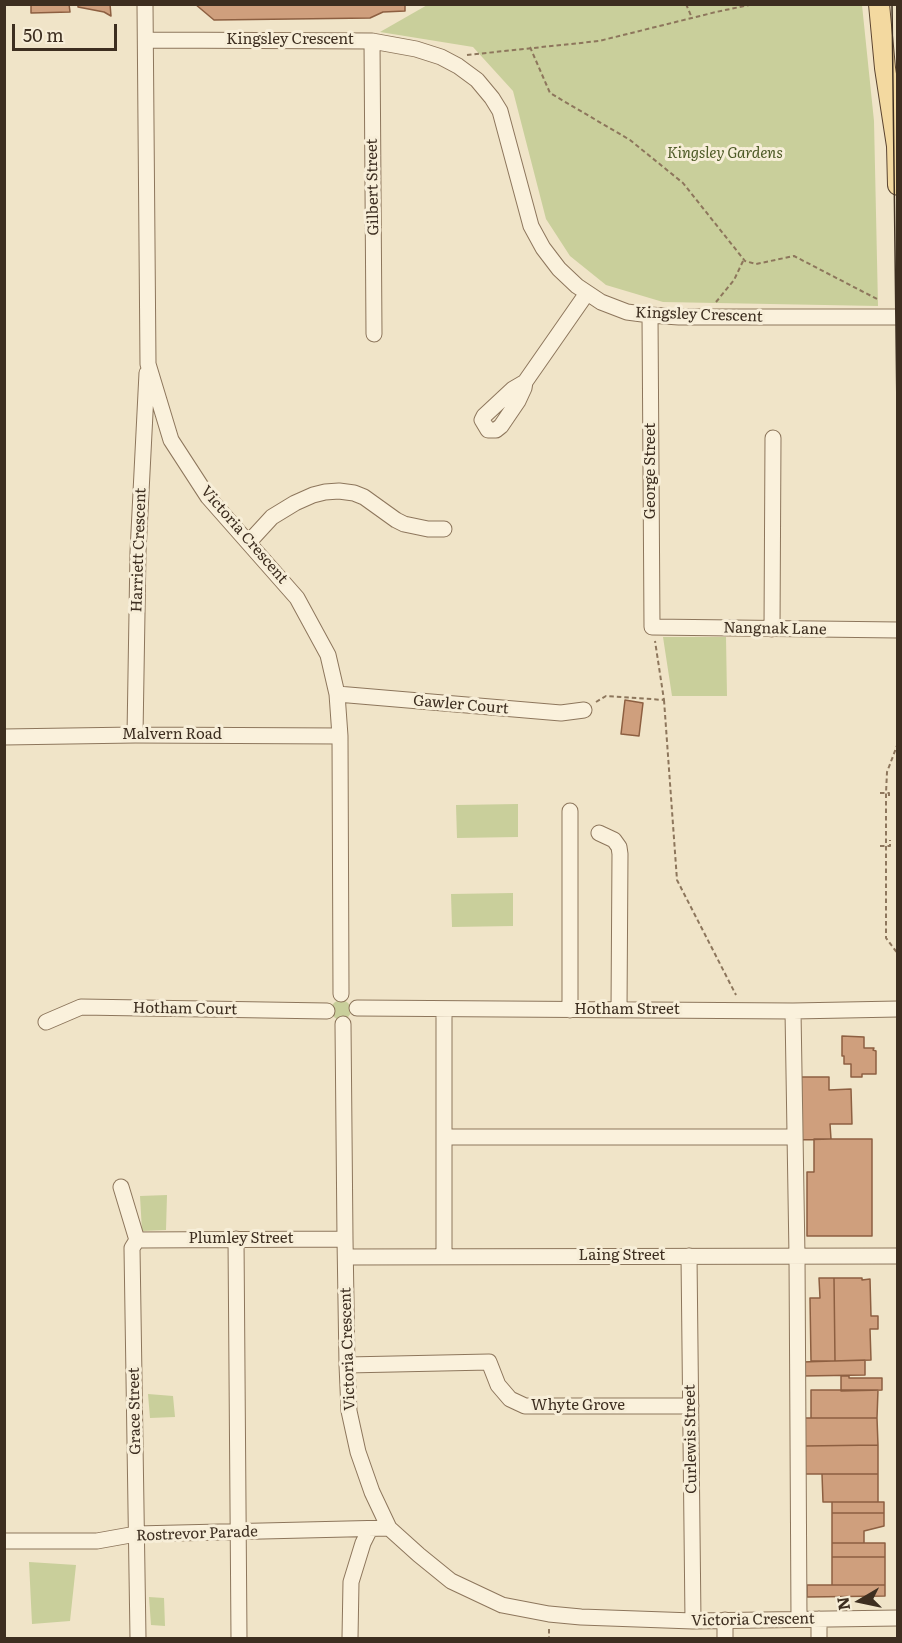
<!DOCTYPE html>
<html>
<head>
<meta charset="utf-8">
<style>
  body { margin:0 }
  #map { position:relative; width:902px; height:1643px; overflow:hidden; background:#f0e4c8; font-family:Literata,serif }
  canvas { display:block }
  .frame { position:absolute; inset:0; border:6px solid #3d2e20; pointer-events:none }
  .north { position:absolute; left:830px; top:1571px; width:60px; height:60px; -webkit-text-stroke:4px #f7eed8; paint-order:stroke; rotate:261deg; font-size:16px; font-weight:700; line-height:24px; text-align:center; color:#3d2e20 }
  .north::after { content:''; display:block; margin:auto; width:21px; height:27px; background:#3d2e20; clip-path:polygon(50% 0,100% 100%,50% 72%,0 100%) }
  .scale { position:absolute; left:12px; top:24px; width:105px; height:27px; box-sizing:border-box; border:3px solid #3d2e20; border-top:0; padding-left:8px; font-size:18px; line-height:21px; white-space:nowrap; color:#3d2e20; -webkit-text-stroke:4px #f7eed8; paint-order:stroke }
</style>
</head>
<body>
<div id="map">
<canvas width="902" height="1643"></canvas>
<div class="frame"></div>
<div class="north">N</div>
<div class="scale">50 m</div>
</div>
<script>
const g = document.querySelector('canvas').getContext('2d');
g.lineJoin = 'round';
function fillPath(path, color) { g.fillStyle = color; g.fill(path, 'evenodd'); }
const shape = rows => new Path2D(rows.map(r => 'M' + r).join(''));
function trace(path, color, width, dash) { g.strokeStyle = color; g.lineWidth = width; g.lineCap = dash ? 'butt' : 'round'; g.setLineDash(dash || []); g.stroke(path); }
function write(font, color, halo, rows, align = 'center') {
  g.font = font + ' Literata,serif'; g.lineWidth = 6; g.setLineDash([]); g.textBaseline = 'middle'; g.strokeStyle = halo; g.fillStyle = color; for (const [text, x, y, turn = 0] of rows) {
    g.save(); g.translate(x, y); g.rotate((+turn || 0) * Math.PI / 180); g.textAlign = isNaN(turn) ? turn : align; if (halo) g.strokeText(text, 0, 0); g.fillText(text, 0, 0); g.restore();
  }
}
fillPath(shape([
  [429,4,862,5,874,121,878,306,663,302,606,285,570,256,546,219,513,91,473,47,380,32],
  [663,637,726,637,727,696,672,696],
  [518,804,518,837,457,838,456,805],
  [513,893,513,926,452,927,451,894],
  '331 1010a10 10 0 1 1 20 0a10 10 0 1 1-20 0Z',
  [167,1195,166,1230,142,1231,140,1196],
  [148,1394,173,1396,175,1417,150,1418],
  [29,1562,76,1565,70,1621,32,1624],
  [149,1597,164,1598,165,1626,151,1625]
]), '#c9cf9b');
const building = shape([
  [31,4,69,4,70,12,31,13,31,4],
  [78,4,110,4,111,16,104,12,78,7,78,4],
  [195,4,405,4,405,11,383,12,370,18,214,20,195,4],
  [625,700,643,703,639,736,621,734,625,700],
  [842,1036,864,1037,864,1048,874,1048,873,1050,876,1051,876,1074,862,1074,862,1077,851,1077,851,1064,844,1064,844,1056,842,1056,842,1036],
  [795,1077,829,1077,829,1090,851,1089,852,1124,830,1124,831,1139,796,1140,795,1077],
  [814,1139,872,1139,872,1236,807,1236,807,1172,814,1172,814,1139],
  [819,1278,834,1278,835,1361,811,1361,810,1298,820,1298,819,1278],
  [834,1278,862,1278,862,1280,870,1279,871,1316,878,1316,878,1329,870,1329,871,1360,835,1361,834,1278],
  [865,1360,865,1375,802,1376,802,1362,865,1360],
  [841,1376,849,1376,849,1378,882,1378,882,1390,841,1391,841,1376],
  [811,1390,878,1390,877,1418,811,1418,811,1390],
  [804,1418,877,1418,878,1445,805,1446,804,1418],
  [878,1445,878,1474,805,1474,805,1446,878,1445],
  [822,1474,878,1474,878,1502,823,1502,822,1474],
  [832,1502,884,1502,884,1513,832,1513,832,1502],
  [832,1513,884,1513,884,1526,864,1531,864,1543,832,1543,832,1513],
  [832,1543,885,1543,885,1557,832,1557,832,1543],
  [832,1557,885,1557,885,1585,832,1585,832,1557],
  [807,1585,885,1585,885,1596,807,1597,807,1585]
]);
fillPath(building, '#cf9f7d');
trace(building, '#8d5f41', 1.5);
const minor = shape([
  [145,4,148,364,171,440,208,497,297,598,328,655,337,694,340,736,341,994],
  [146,40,372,41,416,49,441,57,458,66,477,80,492,98,500,111,531,226,543,248,559,269,577,286,601,302,627,312,650,315,679,317,898,317],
  [372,41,374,334],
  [650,315,652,627,898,630],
  [525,382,513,389,484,416,482,420,488,430,496,430,501,426,518,401,524,388,525,382,587,293],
  [249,542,272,517,295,503,313,495,325,492,339,491,354,493,364,497,396,520,404,524,428,529,444,529],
  [772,629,773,438],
  [337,694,561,713,584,710],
  [135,735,138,552,147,373],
  [4,737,135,735,340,736],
  [599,833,614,840,619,847,620,854,619,1010],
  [357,1008,793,1011,898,1009],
  [444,1009,444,1257],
  [570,1010,570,811],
  [793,1011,797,1256,799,1619],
  [46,1022,81,1007,327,1011],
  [343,1024,345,1239,347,1365,349,1411,358,1452,372,1492,389,1528,419,1555,451,1581,502,1605,549,1614,581,1617,693,1621,898,1618],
  [444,1137,795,1137],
  [121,1187,137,1240,132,1248,138,1638],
  [236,1239,239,1638],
  [137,1240,345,1239],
  [689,1256,693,1621],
  [346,1257,898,1256],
  [347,1365,489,1362,498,1385,510,1399,525,1406,691,1406],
  [4,1541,97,1541,136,1534,389,1528],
  [819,1619,819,1638],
  [725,1620,725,1638],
  [350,1638,351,1582,363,1543,370,1529]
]);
const major = shape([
  [879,4,885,68,897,146,898,185]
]);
trace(minor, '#8d765c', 17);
trace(major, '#5b4430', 22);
trace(shape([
  [686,4,692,18],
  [530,47,550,93,630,140,683,183,745,261,756,264,794,256,879,300],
  [467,55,599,41,716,12,754,4],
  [716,302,734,280,744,259],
  [664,700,677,880,736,995],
  [596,702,606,696,664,700,655,641],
  [898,743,887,772,886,793,886,938,898,954],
  [880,793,889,793,889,799],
  [880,846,890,846,890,840],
  [549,1629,549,1638]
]), '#8d765c', 2, [4.5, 3]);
trace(minor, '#faf1dc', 15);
trace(major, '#f3d9a0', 20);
trace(shape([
  [892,4,898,494]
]), '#3d2e20', 1.5);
write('15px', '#3d2e20', '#f7eed8', [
  ["Kingsley Crescent",290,40],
  ["Gilbert Street",373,187,-91],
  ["Kingsley Crescent",699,315,2],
  ["George Street",651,471,-90],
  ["Victoria Crescent",244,535,49],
  ["Harriett Crescent",139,550,-88],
  ["Nangnak Lane",775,629,1],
  ["Gawler Court",461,705,5],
  ["Malvern Road",172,735],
  ["Hotham Court",185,1009,1],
  ["Hotham Street",627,1010],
  ["Plumley Street",241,1239],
  ["Laing Street",622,1256],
  ["Victoria Crescent",348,1349,-92],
  ["Whyte Grove",578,1406],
  ["Grace Street",135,1411,-91],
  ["Curlewis Street",691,1439,-91],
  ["Rostrevor Parade",197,1534,-2],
  ["Victoria Crescent",753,1620,-1]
]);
write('italic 15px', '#4d5a26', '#f7eed8', [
  ["Kingsley Gardens",725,154]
]);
</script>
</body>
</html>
